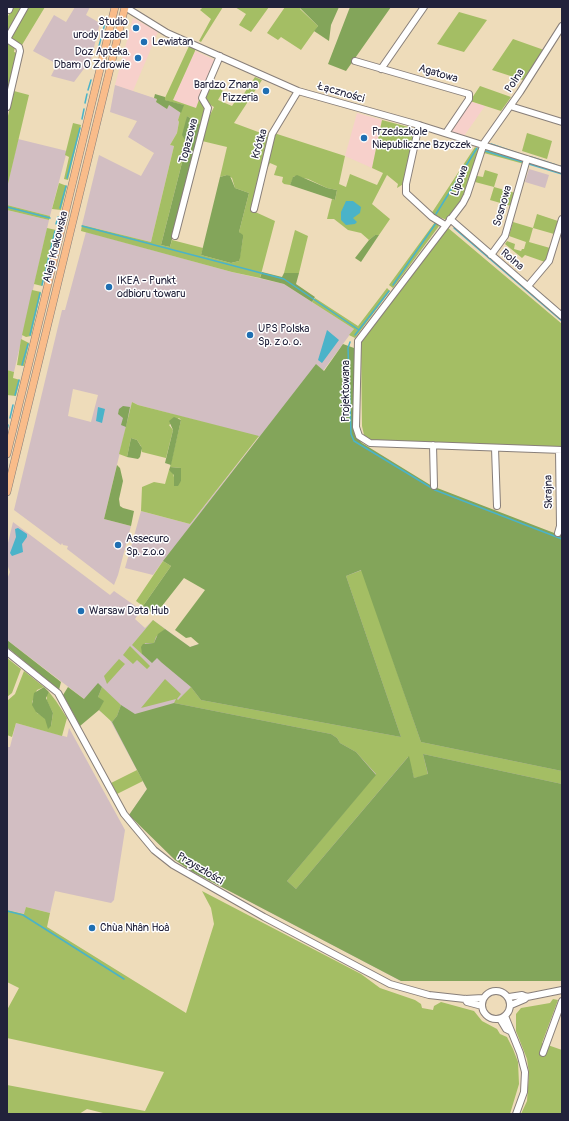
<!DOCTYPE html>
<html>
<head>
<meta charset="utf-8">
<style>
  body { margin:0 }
  #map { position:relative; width:569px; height:1121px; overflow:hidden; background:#eedcba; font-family:Pangolin,sans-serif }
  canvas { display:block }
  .frame { position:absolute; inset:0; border:8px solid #22223b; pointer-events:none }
</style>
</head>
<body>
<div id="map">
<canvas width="569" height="1121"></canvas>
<div class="frame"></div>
</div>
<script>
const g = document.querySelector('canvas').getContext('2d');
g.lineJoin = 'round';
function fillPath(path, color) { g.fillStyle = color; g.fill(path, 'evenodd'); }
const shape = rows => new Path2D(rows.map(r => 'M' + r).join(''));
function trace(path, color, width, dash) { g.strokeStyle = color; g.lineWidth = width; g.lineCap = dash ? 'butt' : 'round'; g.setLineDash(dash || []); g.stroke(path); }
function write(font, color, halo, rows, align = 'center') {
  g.font = font + ' Pangolin,sans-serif'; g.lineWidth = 3; g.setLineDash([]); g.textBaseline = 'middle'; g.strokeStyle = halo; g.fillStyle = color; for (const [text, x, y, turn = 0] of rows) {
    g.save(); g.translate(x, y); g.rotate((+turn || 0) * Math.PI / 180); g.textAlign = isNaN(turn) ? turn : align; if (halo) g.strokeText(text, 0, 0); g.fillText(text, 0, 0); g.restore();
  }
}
fillPath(shape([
  [133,18,158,32,133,91,115,85],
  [195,51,217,61,196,108,173,100],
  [470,101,485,106,464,136,450,131],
  [357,113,382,120,372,168,345,156]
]), '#f7d0cb');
fillPath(shape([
  [75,7,90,7,86,15,100,23,89,67,86,66,74,82,51,76,57,64,33,51,54,15,66,22],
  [115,85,157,99,156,102,167,108,169,105,181,113,178,120,179,122,177,133,170,145,174,146,151,242,82,225,99,155,141,176,154,153,128,137,137,121,110,112],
  [18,139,67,151,50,216,7,205,7,188],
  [529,169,549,175,545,188,525,182],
  [7,210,49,220,14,372,7,370],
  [86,232,232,272,284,284,354,329,323,371,316,364,349,440,435,496,562,544,562,981,401,981,193,872,175,860,129,815,147,789,109,718,7,640,7,579,10,572,7,564,7,547,13,522,110,595,114,591,141,610,135,619,145,628,153,620,190,647,226,634,233,601,163,561,153,575,125,568,141,511,190,524,259,437,138,405,132,402,104,519,131,526,118,575,114,585,67,549,68,546,63,545,62,543,61,545,14,510,62,310,65,310],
  [73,389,98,395,91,422,68,416],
  [16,723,67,737,69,728,125,830,114,900,111,903,55,891,50,913,26,907,25,914,7,910,7,747,10,747]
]), '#d2bec2');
fillPath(shape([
  [13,7,24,7,7,35,7,18],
  [28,7,45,7,22,45,10,39],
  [203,7,223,7,201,42,199,41,211,19,200,10],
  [235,7,269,7,251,32,239,25,246,14],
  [285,7,301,7,300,9,318,26,301,50,281,37,278,40,267,33],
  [459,12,487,20,464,52,437,44],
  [513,39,544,50,523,80,492,70],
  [7,42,15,47,14,52,17,53,7,94],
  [189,46,195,49,195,51,173,100,196,108,200,97,206,111,201,125,187,116,185,141,187,143,161,245,170,247,172,240,203,248,201,255,231,263,239,261,243,238,239,232,249,193,235,188,232,178,227,175,220,177,227,147,202,141,208,119,214,107,207,103,204,98,211,83,223,91,218,100,232,106,240,94,243,95,255,77,262,80,234,123,269,136,251,210,275,221,260,278,232,272,81,231,82,225,151,242,174,146,170,145,177,133,179,122,178,120,183,105,164,100],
  [480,86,511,97,501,111,470,101],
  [14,91,29,95,7,188,7,120],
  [382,120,416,129,405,183,397,188,398,184,387,175,372,204,390,219,379,235,375,235,369,240,361,233,348,230,334,219,327,219,332,199,335,200,337,190,327,188,308,179,294,176,290,185,284,184,282,182,283,177,274,175,277,166,270,163,266,171,265,170,274,133,345,156,339,184,346,187,350,174,377,185,383,173,372,168],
  [73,123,81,125,68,180,64,179,69,157,65,155],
  [527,133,552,141,547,159,522,151],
  [475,147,478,149,478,153,463,199,447,220,431,214],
  [486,149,525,161,524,164,484,153,484,150],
  [485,170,498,174,494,187,515,193,511,206,490,200,494,187,475,182,477,176,483,177],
  [59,183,67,186,61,210,52,209],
  [7,205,50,216,49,220,7,210],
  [537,214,558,221,554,234,533,228,529,242,550,248,545,262,525,255,522,258,505,244,507,241,515,244,514,249,521,251,522,249,524,249,526,242,509,236,513,222,533,228],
  [435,222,439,226,393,288,389,285],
  [447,227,562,324,562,448,369,440,364,435,362,426,361,342],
  [47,228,56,230,42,286,34,284],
  [295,230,308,236,299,273,284,273],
  [387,288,390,291,355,338,349,335,354,329,312,302,315,298,358,326],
  [32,290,41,292,31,336,26,337,22,335],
  [21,339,29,343,24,366,17,365],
  [7,370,14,372,13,378,20,380,16,396,7,395],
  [132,402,138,405,259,436,190,524,141,511,142,487,154,482,165,484,169,470,173,472,175,483,181,481,181,468,170,467,181,420,179,418,169,425,173,430,166,458,142,452,141,446,137,440,131,438,127,457,119,454],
  [163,561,171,566,143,606,136,601],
  [362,570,421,742,562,771,562,784,423,754,428,775,414,778,408,757,296,889,287,881,376,774,356,752,340,743,337,738,331,734,174,703,176,699,141,708,165,679,181,694,177,699,178,700,191,687,201,700,401,737,346,576],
  [153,620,165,629,156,637,154,643,145,643,142,654,132,645],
  [130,646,150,666,147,669,137,660,133,664,123,655],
  [7,658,21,669,12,693,7,697],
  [119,659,125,664,107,684,104,676],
  [24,671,44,687,37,690,32,702,37,713,44,717,51,726,53,713,47,701,47,695,49,692,56,701,67,718,62,736,16,723,12,737,7,735,7,701,15,694],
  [102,687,121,705,117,716,112,722,99,710,100,706,98,697],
  [137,770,143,781,117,794,111,783],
  [202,891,361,974,380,988,415,1000,421,1004,422,1008,433,1010,434,1006,441,1002,474,1011,482,1021,497,1029,500,1034,507,1037,513,1049,518,1062,519,1084,510,1114,107,1114,87,1109,79,1114,7,1114,7,1085,145,1111,164,1072,7,1038,7,1010,19,988,7,982,7,910,24,914,26,907,50,913,47,927,186,1013,214,924,211,908],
  [553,999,558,1000,542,1043,562,1050,562,1114,521,1114,527,1101,529,1073,527,1059,516,1031,516,1014,521,1008,550,1003]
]), '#a4be64');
fillPath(shape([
  [301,7,339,7,331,25,329,41,314,31,318,26,300,8],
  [350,7,391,7,346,71,328,64],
  [155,94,165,97,165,100,184,105,181,113,169,105,167,109,156,102,157,99,154,98],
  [187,116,201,125,170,247,161,245,187,143,182,135],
  [227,175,230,176,235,188,249,193,239,232,243,235,243,238,240,258,239,261,231,263,201,255,220,177],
  [297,175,327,188,337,190,335,200,290,185,293,177],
  [375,235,379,235,361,262,355,258,369,240],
  [262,272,282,277,284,273,299,273,296,284,315,297,312,302,284,284,260,278],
  [343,344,354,348,354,431,355,435,362,443,432,486,562,536,562,771,421,742,361,570,346,576,401,737,201,700,191,687,161,662,157,658,152,663,142,654,141,647,143,644,154,643,158,634,165,629,190,647,199,644,191,637,186,638,175,630,205,590,184,578,155,615,143,606,171,566,163,561,316,364,324,371],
  [123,406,130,407,126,427,121,425,123,418,118,414,119,409],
  [174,417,181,420,171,465,165,463,173,430,169,421],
  [131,438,137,440,142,448,140,457,138,459,127,457],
  [117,465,120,468,123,481,119,499,120,506,123,508,134,511,131,526,104,519],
  [170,467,181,468,181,481,178,486,174,486,174,475,169,470],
  [7,640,61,682,59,690,7,647],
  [98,683,102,687,98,697,104,701,99,710,80,726,63,695,68,687,84,699],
  [44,687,49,692,46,698,53,713,51,726,48,729,45,719,36,712,32,705,34,693],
  [174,703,331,734,337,738,340,743,356,752,376,775,287,881,296,889,409,756,414,778,428,774,423,754,562,784,562,981,401,981,193,872,175,860,129,815,147,789,112,722,117,716,121,705,135,714]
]), '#83a55a');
fillPath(shape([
  [346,201,353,201,361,207,360,213,353,218,357,222,355,224,346,225,341,220,341,212],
  [327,330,339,340,322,363,318,360],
  [98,407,105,409,102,423,96,421],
  [18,528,27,534,27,537,22,544,23,552,12,556,10,553,16,537,15,529]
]), '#4ab3c9');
trace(shape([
  [99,46,106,19],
  [88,90,91,80],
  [85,103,87,94],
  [82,119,84,109],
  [491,144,523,155],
  [485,151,523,162],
  [531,157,556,165],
  [529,164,562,174],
  [561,166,562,166],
  [67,178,80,128],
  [7,207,50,218],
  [60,208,66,186],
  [436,214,477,148],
  [56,224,58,217],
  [82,226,284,279,359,330],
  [454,228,562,321],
  [42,285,55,231],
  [393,285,436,223],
  [30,335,40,293],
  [355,335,389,291],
  [350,342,348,348,351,434,354,441,435,490,562,539],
  [22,365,28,344],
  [15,395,19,380],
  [10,418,13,405],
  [7,430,8,425],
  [7,911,23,915,124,979]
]), '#4ab3c9', 1.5);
const minor = shape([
  [125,7,167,33,298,91,419,125,562,170],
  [9,10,10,7],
  [562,26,520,92,484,143,467,195,463,203,358,341,356,427,359,436,370,443,562,450],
  [355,61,469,94,469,99,446,133],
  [381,69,424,7],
  [510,106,562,122],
  [7,107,20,51,19,47,7,39,25,7],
  [419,125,406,184,406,193,432,217,445,225],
  [254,209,272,134,298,91],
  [450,219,562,316],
  [175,236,208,108,202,98,220,56],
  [491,255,505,236,527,159],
  [528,286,549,261,562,219],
  [433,445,434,486],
  [495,448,497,506],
  [558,533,560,526,559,450],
  [7,652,58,693,124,814,154,850,173,865,264,917,390,984,429,995,465,999,483,998],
  '482 1005a14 14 0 1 1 28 0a14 14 0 1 1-28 0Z',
  [509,997,522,995,527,997,562,990],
  [465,999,467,1002,482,1006],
  [511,1005,525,999,527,997],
  [505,1016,520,1053,525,1072,524,1092,516,1114],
  [500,1019,506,1029,510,1031],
  [543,1053,562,1001]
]);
const major = shape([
  [7,454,115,7],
  [7,492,125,7]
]);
trace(minor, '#887f7a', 8);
trace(major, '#887f7a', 8);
trace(minor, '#fff', 6);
trace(major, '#f9bc8a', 7);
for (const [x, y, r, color] of [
  [136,28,4,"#1f6fb2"],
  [144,42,4,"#1f6fb2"],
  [138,58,4,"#1f6fb2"],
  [266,91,4,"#1f6fb2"],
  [364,138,4,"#1f6fb2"],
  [109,287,4,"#1f6fb2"],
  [250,335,4,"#1f6fb2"],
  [118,545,4,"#1f6fb2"],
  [81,611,4,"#1f6fb2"],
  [92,928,4,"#1f6fb2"]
]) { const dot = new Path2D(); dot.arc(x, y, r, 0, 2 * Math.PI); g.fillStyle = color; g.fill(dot); trace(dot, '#fff', 1.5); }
write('11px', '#22223b', '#fff', [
  ["Studio",128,22,"right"],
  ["urody Izabel",128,35,"right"],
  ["Lewiatan",152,42],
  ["Doz Apteka.",130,52,"right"],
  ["Dbam O Zdrowie",130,65,"right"],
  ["Bardzo Znana",258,85,"right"],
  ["Pizzeria",258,98,"right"],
  ["Przedszkole",372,132],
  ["Niepubliczne Bzyczek",372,145],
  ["IKEA - Punkt",117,281],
  ["odbioru towaru",117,294],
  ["UPS Polska",258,329],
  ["Sp. z o. o.",258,342],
  ["Assecuro",126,539],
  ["Sp. z.o.o",126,552],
  ["Warsaw Data Hub",89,611],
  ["Chùa Nhân Hoà",100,928]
], 'left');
write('11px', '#22223b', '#fff', [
  ["Agatowa",438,74,16],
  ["Polna",515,81,-57],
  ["Łączności",341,93,16],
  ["Topazowa",189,141,-75],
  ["Krótka",260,144,-73],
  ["Lipowa",460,181,-70],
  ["Sosnowa",503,206,-74],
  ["Aleja Krakowska",56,247,-76],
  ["Rolna",512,260,40],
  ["Projektowana",346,391,-90],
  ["Skrajna",549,492,-91],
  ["Przyszłości",200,869,31]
]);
</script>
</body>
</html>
